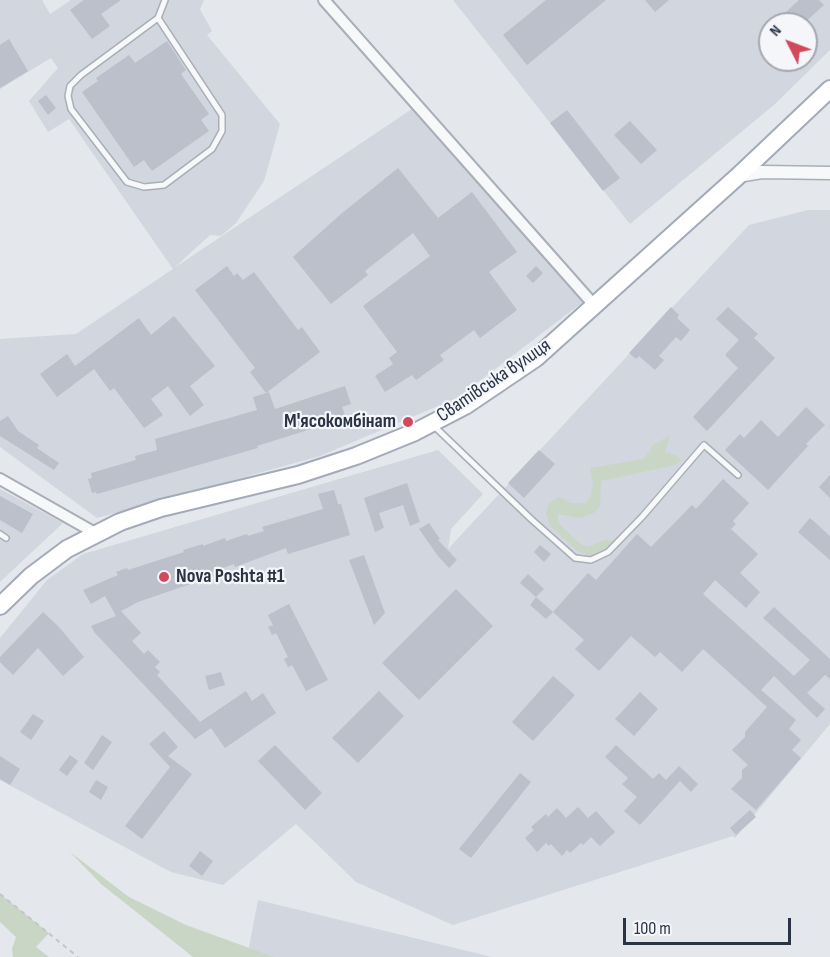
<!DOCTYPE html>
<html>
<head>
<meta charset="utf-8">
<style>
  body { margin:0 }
  #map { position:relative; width:830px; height:957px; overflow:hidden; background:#e4e7ec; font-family:"Sofia Sans Condensed",sans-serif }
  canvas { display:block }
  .north { position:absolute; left:758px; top:12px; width:60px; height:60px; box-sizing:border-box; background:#f4f6f9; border:2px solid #a4a8b1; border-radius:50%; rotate:312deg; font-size:16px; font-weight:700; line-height:24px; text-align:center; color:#2b3445 }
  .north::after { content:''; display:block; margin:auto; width:21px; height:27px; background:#d1495b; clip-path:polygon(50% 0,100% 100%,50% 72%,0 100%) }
  .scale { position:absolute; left:623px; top:918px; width:168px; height:27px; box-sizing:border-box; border:3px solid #2b3445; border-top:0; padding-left:8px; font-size:18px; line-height:21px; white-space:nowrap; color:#2b3445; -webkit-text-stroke:4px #f4f6f9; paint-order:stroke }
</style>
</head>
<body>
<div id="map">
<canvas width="830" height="957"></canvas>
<div class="north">N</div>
<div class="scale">100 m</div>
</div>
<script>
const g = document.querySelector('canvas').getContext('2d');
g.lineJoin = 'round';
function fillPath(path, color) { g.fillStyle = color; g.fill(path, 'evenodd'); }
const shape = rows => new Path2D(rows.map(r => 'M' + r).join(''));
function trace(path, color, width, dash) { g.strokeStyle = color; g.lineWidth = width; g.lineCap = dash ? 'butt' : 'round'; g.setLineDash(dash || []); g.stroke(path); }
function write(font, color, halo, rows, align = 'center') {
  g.font = font + ' "Sofia Sans Condensed",sans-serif'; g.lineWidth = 4.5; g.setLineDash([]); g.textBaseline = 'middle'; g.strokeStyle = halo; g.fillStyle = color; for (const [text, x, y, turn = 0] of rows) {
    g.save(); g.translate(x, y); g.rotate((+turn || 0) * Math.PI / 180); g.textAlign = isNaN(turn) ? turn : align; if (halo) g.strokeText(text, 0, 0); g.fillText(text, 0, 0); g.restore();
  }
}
fillPath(shape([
  [0,0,42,0,50,14,71,0,204,0,200,9,212,31,207,35,280,124,264,181,236,223,221,236,210,235,174,268,412,109,583,302,457,398,320,456,97,518,0,447,0,339,76,334,173,269,69,119,48,132,29,101,58,68,51,58,0,89],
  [453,0,830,0,830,50,775,104,630,224],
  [770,24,806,24,806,60,770,60],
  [808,210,830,210,830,724,735,838,733,836,453,925,356,882,296,824,223,885,171,872,0,780,0,638,47,580,83,554,438,450,483,494,451,529,448,549,749,225],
  [0,489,63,523,0,582],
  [258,900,492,957,247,957]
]), '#d2d6de');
fillPath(shape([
  [670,435,665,452,678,456,681,461,675,465,601,481,600,507,594,513,580,518,558,514,558,522,579,543,588,547,604,540,615,541,601,553,591,556,579,552,550,526,546,513,549,503,559,497,571,503,586,503,591,496,593,482,590,468,644,459,653,445],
  [70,852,129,897,186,925,274,957,193,957,101,884],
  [0,894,49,933,36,947,49,957,13,957,12,949,16,937,0,922]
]), '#c9d6c5');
fillPath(shape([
  [84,0,121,0,101,14,110,26,92,39,70,10],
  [546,0,606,0,527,65,503,35],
  [645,0,669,0,655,12],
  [799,0,819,0,824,5,803,24,773,24],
  [9,39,28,71,0,88,0,45],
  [167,41,186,70,181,74,209,114,201,120,209,131,152,171,144,160,134,167,82,92,98,81,96,78,129,55,135,63],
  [46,95,56,108,48,115,38,101],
  [567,110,620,178,603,191,550,123],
  [630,121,657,150,641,164,614,135],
  [398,168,438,218,472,192,517,252,489,272,517,310,480,338,474,330,440,355,444,360,416,380,412,375,385,392,375,376,393,364,389,358,397,352,363,306,430,256,413,233,365,271,368,275,331,304,293,257,341,214],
  [227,266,234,276,237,273,243,280,254,272,298,330,302,327,320,352,266,393,269,392,275,409,345,386,351,404,342,407,346,418,257,446,258,448,97,494,96,492,92,493,88,479,92,478,91,473,136,460,135,456,157,450,155,439,257,410,253,397,266,393,250,372,255,368,195,290],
  [536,266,543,273,533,283,526,276],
  [671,307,679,315,677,318,690,330,681,341,676,337,659,356,664,360,655,370,639,356,636,359,629,353],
  [728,307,758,334,754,338,775,358,707,431,693,417,738,368,725,355,739,340,716,319],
  [174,316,215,366,190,386,204,405,190,416,168,386,151,399,163,415,144,428,114,388,110,391,94,369,57,397,40,374,67,354,75,366,139,318,151,335],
  [806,407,825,425,806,444,808,446,768,490,725,450,740,434,744,438,761,420,778,437],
  [8,416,18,431,39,445,37,448,59,463,54,470,0,436,0,421],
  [539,450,555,464,524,498,508,483],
  [830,475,830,498,819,487],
  [723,479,749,503,733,521,736,524,731,529,758,554,740,573,760,592,746,608,715,580,703,594,794,676,810,660,763,618,774,607,830,659,830,679,825,675,807,693,825,709,817,718,774,676,761,690,796,720,789,729,801,740,792,750,801,758,756,810,731,789,742,778,742,770,748,765,732,750,745,737,745,732,767,707,703,649,682,672,660,652,655,657,631,636,599,671,575,649,584,640,553,612,588,573,596,580,637,534,651,547,692,505,696,509],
  [407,483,420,522,410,526,403,505,379,513,384,528,375,532,364,498],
  [334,490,338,504,341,504,350,535,288,554,286,548,235,567,234,564,212,572,214,576,138,602,121,611,141,633,132,641,144,654,148,650,160,662,155,667,160,672,157,675,200,722,246,691,252,701,263,693,276,713,225,748,211,728,195,739,95,633,91,626,116,616,105,596,91,604,83,590,118,575,116,572,127,568,128,570,184,552,183,550,203,544,203,546,225,538,226,541,247,534,248,536,264,531,262,527,323,509,318,494],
  [0,496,33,514,22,533,0,520],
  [810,518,830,536,830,560,798,532],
  [429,523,440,539,438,540,457,560,449,568,438,556,419,529],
  [540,545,551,554,544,562,534,552],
  [364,555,385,613,374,625,349,560],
  [528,574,544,589,536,597,520,583],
  [456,589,493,626,419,700,382,663],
  [536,597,553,612,546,619,530,605],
  [289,604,328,680,306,691,292,665,288,667,284,659,288,657,276,633,272,635,268,627,273,625,268,615],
  [43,612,59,627,84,657,63,676,38,648,13,675,0,662,0,657],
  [221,672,225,685,209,690,205,676],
  [553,676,575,695,533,741,512,722],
  [379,691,404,716,358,763,332,738],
  [640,692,658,709,634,736,615,719],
  [33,714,44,721,31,740,20,732],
  [164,731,178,747,168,756,192,774,142,839,125,826,170,767,149,744],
  [102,735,112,742,93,770,84,763],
  [275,745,322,793,305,810,258,761],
  [616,745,653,779,659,773,666,780,679,766,698,784,691,792,680,781,640,825,624,811,637,797,622,784,628,778,605,757],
  [70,755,78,761,67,776,59,770],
  [0,756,20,769,10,785,0,779],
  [520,773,531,782,471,858,459,849],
  [96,780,108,787,101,800,89,792],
  [578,807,588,818,596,811,615,832,600,846,591,837,583,845,581,843,570,853,567,850,562,856,551,844,549,846,546,843,537,852,525,838,534,830,531,827,546,814,548,817,557,808,566,818],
  [750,810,756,817,736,835,730,828],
  [200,851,213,861,202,876,189,866]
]), '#bbc0ca');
const service = shape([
  [158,18,222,115,222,131,212,149,164,185,144,187,127,182,71,109,68,96,70,86,81,75,158,18,165,0],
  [433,425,531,519,575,558,591,560,608,552,642,517,704,445,738,475],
  [0,534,6,538]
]);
const minor = shape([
  [324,0,594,305],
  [0,479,97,534]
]);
const tertiary = shape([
  [738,176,762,172,830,173]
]);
const primary = shape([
  [0,606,31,576,67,549,120,522,161,508,298,475,356,456,415,432,465,406,536,358,737,177,830,89]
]);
trace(service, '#a9aeb7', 8);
trace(minor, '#a9aeb7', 14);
trace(tertiary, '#a9aeb7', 15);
trace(primary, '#a3abb8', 20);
trace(shape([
  [0,894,78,957]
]), '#c2c5cb', 2, [4.5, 4.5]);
trace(service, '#f7f8fa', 5);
trace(minor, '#f7f8fa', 10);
trace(tertiary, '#f7f8fa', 12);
trace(primary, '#fff', 16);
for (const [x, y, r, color] of [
  [408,422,6,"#d1495b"],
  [164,577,6,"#d1495b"]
]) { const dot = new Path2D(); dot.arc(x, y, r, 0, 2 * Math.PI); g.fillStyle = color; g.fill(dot); trace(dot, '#f4f6f9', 2); }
write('20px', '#2b3445', '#f4f6f9', [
  ["Сватівська вулиця",494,381,-34]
]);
write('bold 20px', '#2b3445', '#f4f6f9', [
  ["М'ясокомбінат",396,422],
  ["Nova Poshta #1",176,577,"left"]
], 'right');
</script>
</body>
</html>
